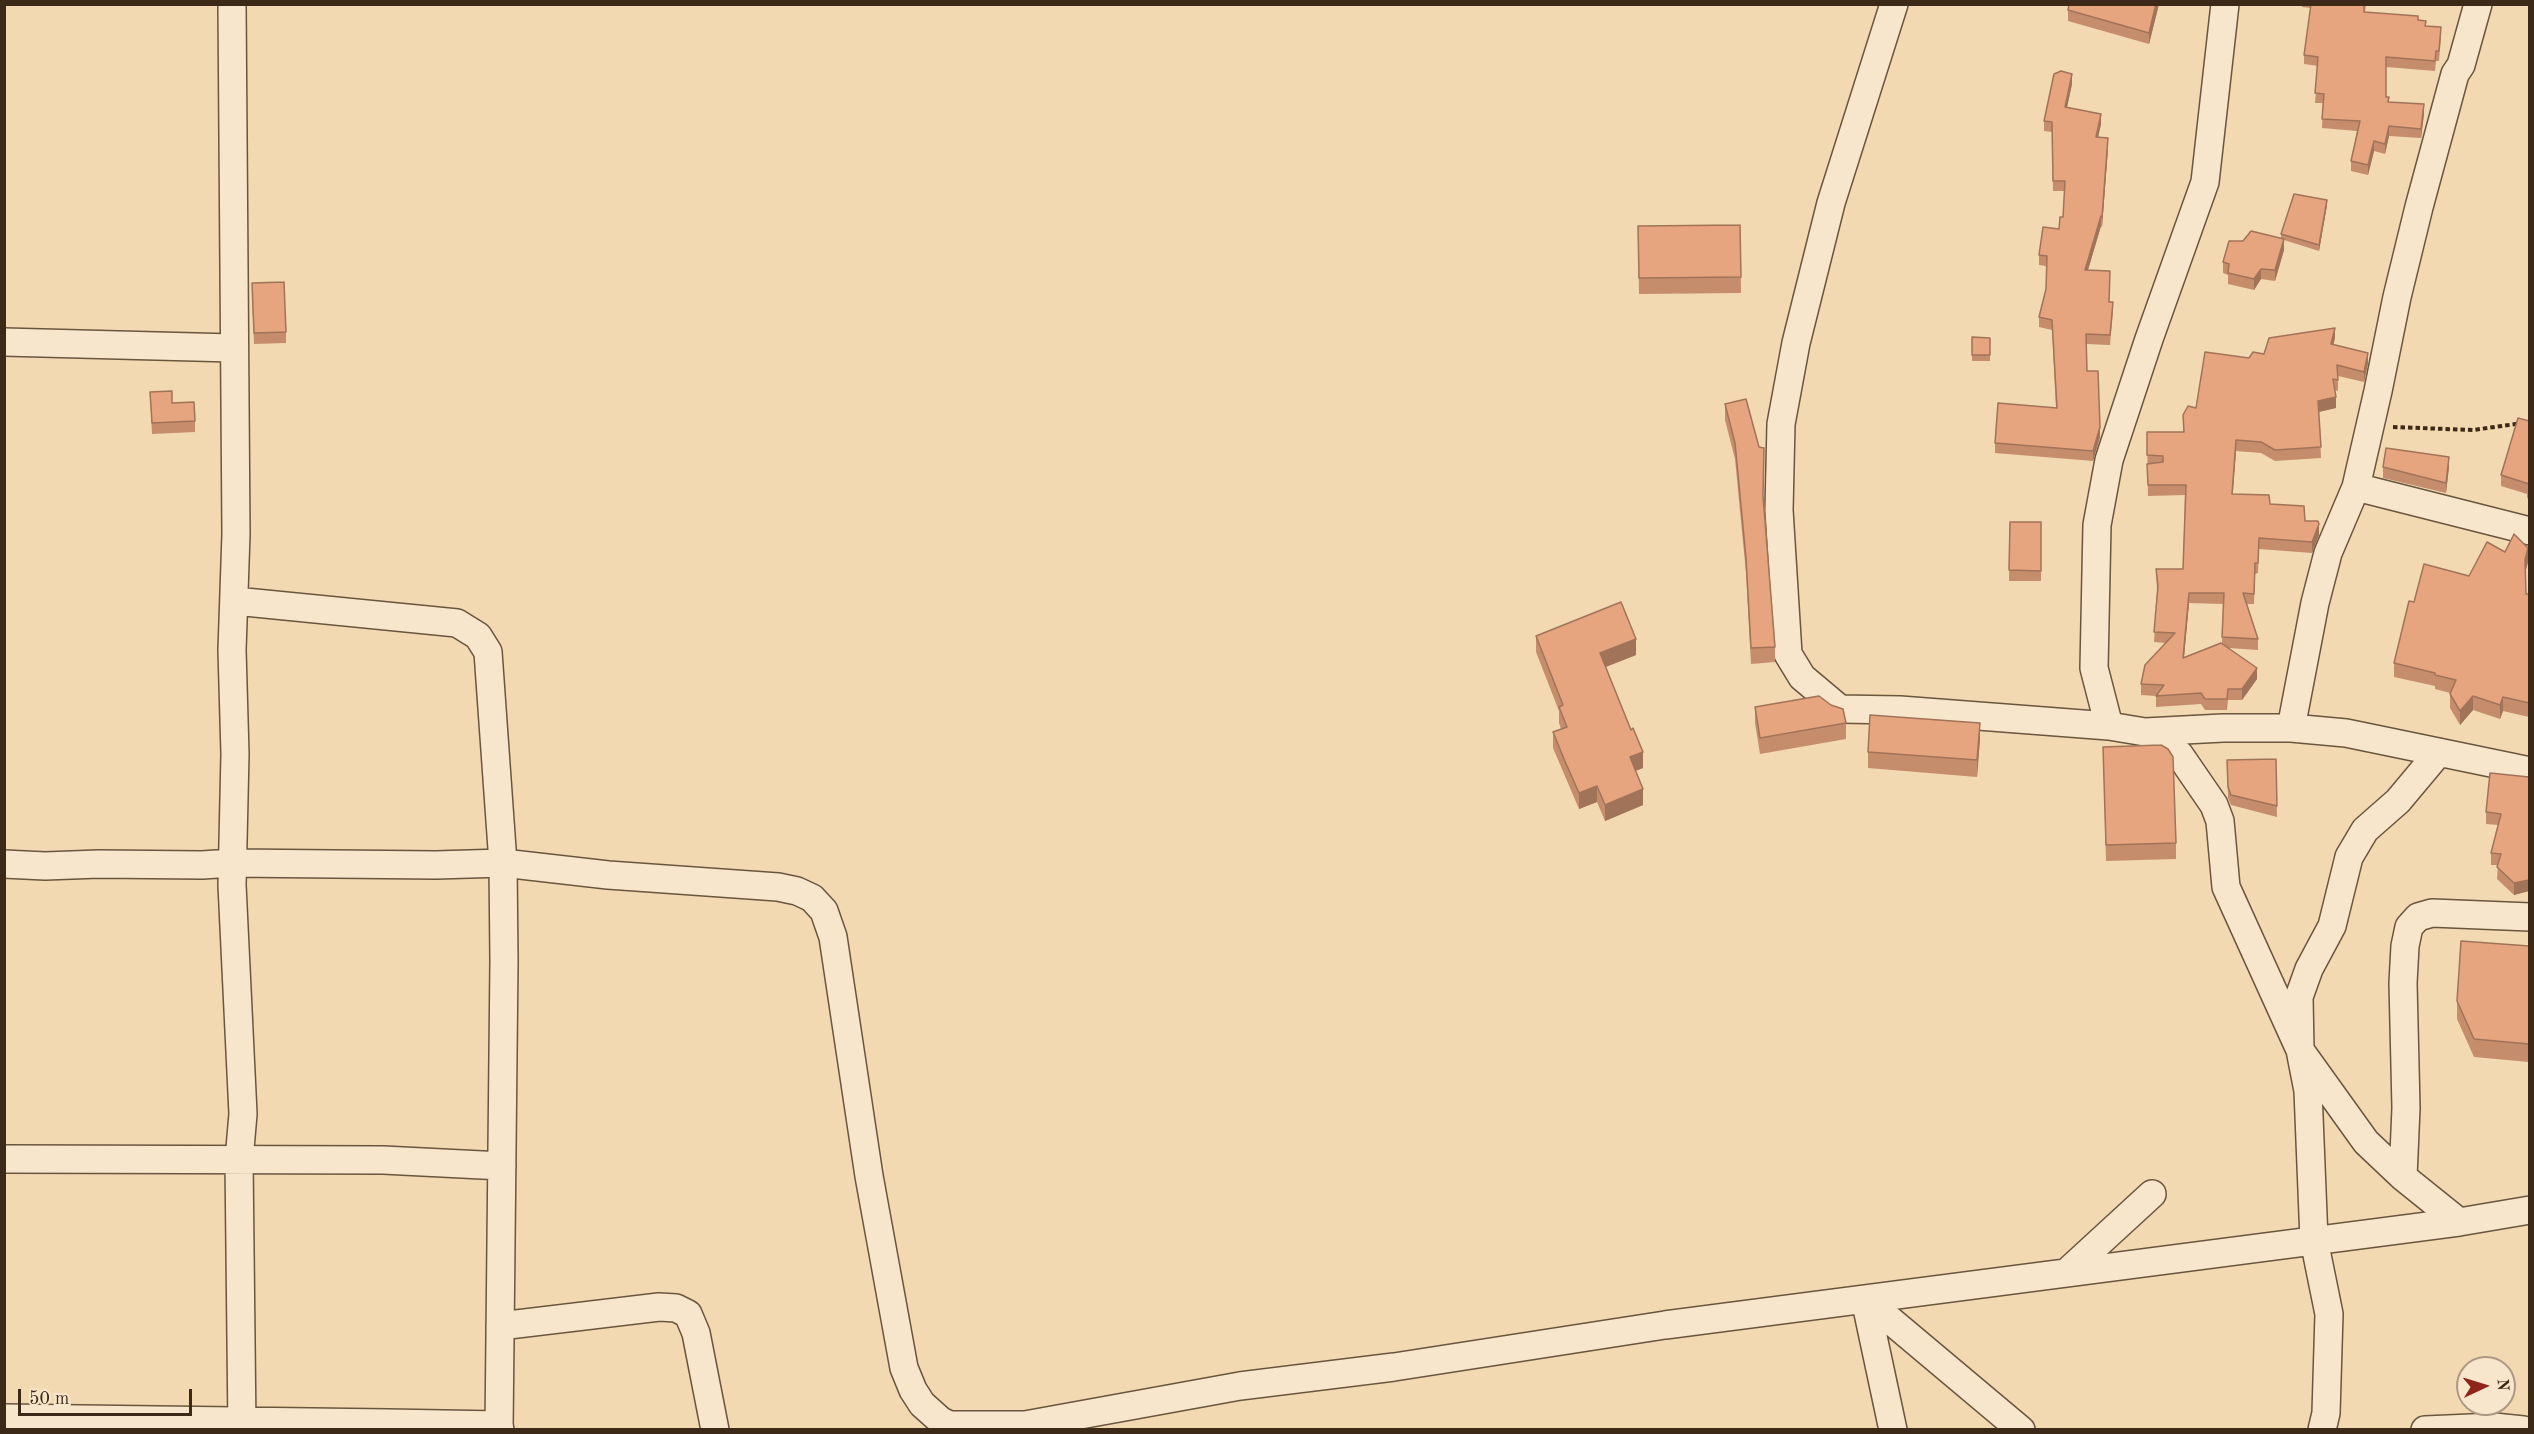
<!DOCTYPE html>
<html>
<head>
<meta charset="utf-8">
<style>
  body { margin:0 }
  #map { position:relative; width:2534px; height:1434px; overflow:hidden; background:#f2d9b1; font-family:"Old Standard TT",serif }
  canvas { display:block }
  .frame { position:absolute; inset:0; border:6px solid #3d2917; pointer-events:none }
  .north { position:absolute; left:2456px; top:1356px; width:60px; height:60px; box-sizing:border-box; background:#f7e6cc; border:2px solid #ad9a84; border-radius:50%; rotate:86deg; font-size:16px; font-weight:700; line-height:24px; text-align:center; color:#3d2917 }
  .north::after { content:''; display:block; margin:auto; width:21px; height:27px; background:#8f2418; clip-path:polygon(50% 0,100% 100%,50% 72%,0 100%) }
  .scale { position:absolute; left:18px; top:1389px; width:174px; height:27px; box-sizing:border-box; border:3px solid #3d2917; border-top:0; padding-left:8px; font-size:18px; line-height:21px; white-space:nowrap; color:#3d2917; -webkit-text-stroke:4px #f7e6cc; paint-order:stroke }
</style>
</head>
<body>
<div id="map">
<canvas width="2534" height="1434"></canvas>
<div class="frame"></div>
<div class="north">N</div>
<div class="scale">50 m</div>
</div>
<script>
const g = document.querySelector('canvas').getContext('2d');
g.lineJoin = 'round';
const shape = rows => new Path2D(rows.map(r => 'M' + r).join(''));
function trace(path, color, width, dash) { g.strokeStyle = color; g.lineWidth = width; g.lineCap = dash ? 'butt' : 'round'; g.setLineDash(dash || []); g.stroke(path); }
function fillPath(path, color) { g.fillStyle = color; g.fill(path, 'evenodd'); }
const minor = shape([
  [232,4,236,534,232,650,235,754,232,885,243,1114,239,1160,242,1430],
  [1894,4,1831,203,1796,343,1781,424,1779,510,1788,654,1802,677,1840,709,1900,710,2109,726,2145,732,2223,728,2291,728,2346,733,2530,771],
  [4,342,233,348],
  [2356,487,2530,531],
  [235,601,457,623,478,636,488,652,503,863,504,961,499,1430],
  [2109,726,2094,668,2097,525,2109,460,2149,339,2205,182,2225,4],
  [2291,728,2315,603,2328,553,2356,487,2378,391,2397,297,2419,207,2455,74,2461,65,2478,4],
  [2145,732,2179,754,2214,805,2220,821,2226,887,2300,1050,2366,1142,2403,1177,2459,1222],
  [4,864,45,866,99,864,202,865,232,863,436,865,503,863,608,875,778,887,797,891,812,898,824,911,833,937,869,1176,904,1368,913,1390,922,1404,941,1421,950,1425,1025,1425,1240,1386,1394,1367,1665,1325,2459,1222,2530,1210],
  [4,1159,383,1160,502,1166],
  [2403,1177,2406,1108,2403,983,2405,946,2409,927,2418,917,2432,913,2530,917],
  [2066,1273,2152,1194],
  [1865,1299,2021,1430],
  [1865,1299,1893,1430],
  [500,1326,659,1307,676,1308,688,1314,696,1333,715,1430],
  [4,1418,388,1423,499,1425,500,1430],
  [2322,1430,2326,1413,2329,1314,2314,1240,2308,1091,2300,1050,2299,997,2309,969,2332,926,2349,857,2365,830,2398,801,2439,752],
  [2425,1430,2494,1427,2523,1430]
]);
trace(minor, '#6a553e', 30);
trace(shape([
  [2393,427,2473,430,2530,422]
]), '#3d2917', 4, [4.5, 3]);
trace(minor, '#f7e6cc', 27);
fillPath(shape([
  [2069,4,2159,4,2149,44,2068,21,2068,10],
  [2302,4,2366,4,2365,12,2418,20,2441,37,2439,61,2436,61,2435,71,2386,67,2386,97,2389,102,2424,114,2421,138,2389,136,2385,154,2374,151,2368,175,2351,171,2351,161,2357,131,2322,128,2323,103,2315,103,2318,66,2304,64,2304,55,2311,8,2302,7],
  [2072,84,2067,107,2101,124,2098,137,2108,148,2102,227,2101,226,2088,270,2110,302,2113,312,2110,345,2086,344,2087,371,2100,437,2093,461,1995,453,1995,443,2056,408,2052,330,2039,327,2039,317,2046,289,2046,266,2039,265,2039,255,2059,229,2063,217,2065,191,2053,191,2052,132,2044,131,2044,121],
  [2327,205,2319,251,2284,240,2284,250,2275,281,2261,279,2254,290,2228,284,2228,275,2223,273,2223,262,2243,241,2281,239,2281,234],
  [1740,225,1741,293,1639,294,1638,226],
  [252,294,286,332,286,343,254,344],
  [1972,337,1990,338,1990,361,1972,361],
  [2335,338,2333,344,2368,363,2364,382,2338,376,2338,391,2335,390,2336,408,2319,412,2321,458,2275,461,2261,453,2236,451,2232,494,2270,504,2305,521,2319,535,2312,553,2259,549,2258,573,2255,574,2254,604,2247,604,2258,639,2258,650,2228,648,2257,679,2242,700,2228,700,2227,710,2205,710,2201,704,2156,707,2156,696,2141,695,2141,684,2165,643,2154,642,2157,591,2156,569,2183,569,2185,495,2148,496,2147,432,2183,432,2183,415,2196,408,2249,358],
  [2189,603,2223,604,2222,643,2184,657],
  [150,392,172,403,195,421,195,432,152,434],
  [1725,404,1764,499,1775,647,1775,662,1751,664,1746,573,1735,459,1725,420],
  [2529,421,2529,499,2527,498,2527,494,2501,486,2501,475],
  [2383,467,2449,467,2446,493,2383,478],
  [2010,522,2041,522,2041,581,2009,581],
  [2528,562,2525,573,2526,594,2529,594,2529,717,2503,711,2500,719,2473,710,2460,725,2450,708,2450,693,2435,689,2435,686,2394,677,2394,663,2414,602],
  [1536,636,1636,655,1606,667,1643,768,1635,771,1643,805,1605,821,1597,802,1579,809,1553,748,1553,732,1561,729,1559,723,1559,711,1536,652],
  [1755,707,1846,723,1846,739,1760,754,1755,723],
  [1980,739,1977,777,1868,768,1868,752],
  [2103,747,2176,843,2176,859,2106,861],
  [2276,759,2277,817,2231,805,2228,798,2227,760],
  [2529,777,2529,891,2514,895,2497,879,2498,865,2491,865,2491,853,2498,825,2486,824,2486,812],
  [2529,946,2529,1062,2474,1057,2457,1019,2457,1001]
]), '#c68d6d');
fillPath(shape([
  [2156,4,2159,4,2149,44,2149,33],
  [2072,74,2072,84,2065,117,2065,107],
  [2424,104,2424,114,2421,138,2421,129],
  [2101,114,2101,124,2096,147,2096,137],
  [2389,126,2389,136,2385,154,2385,144],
  [2108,138,2108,148,2102,227,2102,217],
  [2374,141,2374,151,2368,175,2368,165],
  [2327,200,2327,205,2319,251,2319,245],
  [2101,216,2101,226,2085,280,2085,270],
  [2284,239,2284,250,2275,281,2275,270],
  [2261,269,2261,279,2254,290,2254,279],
  [2335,328,2335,338,2331,355,2331,344],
  [2368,353,2368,363,2364,382,2364,372],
  [2336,397,2336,408,2318,412,2318,401],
  [2100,427,2100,437,2093,461,2093,451],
  [2236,440,2236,451,2232,505,2232,494],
  [2449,457,2449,467,2446,493,2446,483],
  [2319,524,2319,535,2312,553,2312,542],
  [2528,548,2528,562,2525,574,2525,560],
  [2189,593,2189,603,2183,668,2183,658],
  [1636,639,1636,655,1600,669,1600,653],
  [2257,668,2257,679,2242,700,2242,689],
  [2473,696,2473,710,2460,725,2460,711],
  [2503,697,2503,711,2500,719,2500,705],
  [1980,723,1980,739,1977,777,1977,760],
  [1643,752,1643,768,1630,773,1630,757],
  [1597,786,1597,802,1579,809,1579,793],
  [1643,789,1643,805,1605,821,1605,805],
  [2529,880,2529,891,2514,895,2514,883]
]), '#a17359');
const building = shape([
  [2069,4,2156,4,2149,33,2068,10,2069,4],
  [2311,4,2364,4,2364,12,2418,16,2418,20,2426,21,2425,26,2441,27,2439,51,2436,51,2435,61,2386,57,2386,97,2389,97,2388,102,2424,104,2421,129,2389,126,2385,144,2374,141,2368,165,2351,161,2360,121,2322,119,2324,94,2315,93,2318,57,2304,55,2311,4],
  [2061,71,2072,74,2065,107,2101,114,2096,137,2108,138,2102,217,2101,216,2085,270,2110,271,2109,302,2113,302,2110,335,2086,334,2087,371,2098,371,2100,427,2093,451,1995,443,1998,403,2057,408,2052,320,2039,317,2046,289,2047,256,2039,255,2043,227,2059,229,2060,217,2063,217,2065,181,2053,181,2052,122,2044,121,2054,74,2061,71],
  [2294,194,2327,200,2319,245,2281,234,2294,194],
  [1740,225,1741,277,1639,278,1638,226,1740,225],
  [2251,231,2284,239,2275,270,2261,269,2254,279,2228,273,2229,264,2223,262,2229,241,2243,241,2251,231],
  [284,282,286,332,254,333,252,283,284,282],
  [2335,328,2331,344,2368,353,2364,372,2337,365,2338,380,2333,379,2336,397,2318,401,2321,447,2275,450,2261,442,2236,440,2232,494,2269,495,2270,504,2304,506,2305,521,2318,521,2319,524,2312,542,2259,538,2258,563,2255,563,2254,594,2243,593,2258,639,2222,637,2224,593,2189,593,2183,658,2221,643,2257,668,2242,689,2228,689,2227,699,2205,699,2201,693,2156,696,2164,685,2141,684,2145,665,2175,633,2154,632,2158,586,2156,569,2183,569,2186,485,2148,485,2147,464,2163,462,2163,456,2147,455,2147,432,2184,432,2183,415,2188,406,2196,408,2205,352,2249,358,2253,352,2264,354,2269,338,2335,328],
  [1972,337,1990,338,1990,355,1972,355,1972,337],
  [172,391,172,403,194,402,195,421,152,423,150,392,172,391],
  [1746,399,1759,447,1764,448,1763,496,1775,647,1751,648,1746,558,1735,443,1725,404,1746,399],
  [2518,418,2529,421,2529,484,2501,475,2518,418],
  [2386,448,2449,457,2446,483,2383,467,2386,448],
  [2010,522,2041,522,2041,571,2009,570,2010,522],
  [2514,534,2528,548,2525,560,2526,594,2529,594,2529,703,2503,697,2500,705,2473,696,2460,711,2450,694,2456,680,2435,675,2435,673,2394,663,2409,601,2414,602,2424,564,2469,576,2487,542,2505,552,2514,534],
  [1621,602,1636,639,1600,653,1631,730,1633,728,1643,752,1630,757,1643,789,1605,805,1597,786,1579,793,1564,759,1553,732,1567,727,1559,707,1563,705,1536,636,1621,602],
  [1819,696,1831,705,1843,709,1846,723,1760,738,1755,707,1819,696],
  [1870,715,1980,723,1977,760,1868,752,1870,715],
  [2161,745,2168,749,2173,757,2176,843,2106,845,2103,747,2161,745],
  [2276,759,2277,806,2231,795,2228,787,2227,760,2276,759],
  [2490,773,2529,777,2529,880,2514,883,2497,867,2501,854,2491,853,2501,814,2486,812,2490,773],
  [2461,941,2529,946,2529,1044,2474,1039,2457,1001,2461,941]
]);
fillPath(building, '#e6a47f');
trace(building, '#a17359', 1.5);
</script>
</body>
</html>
